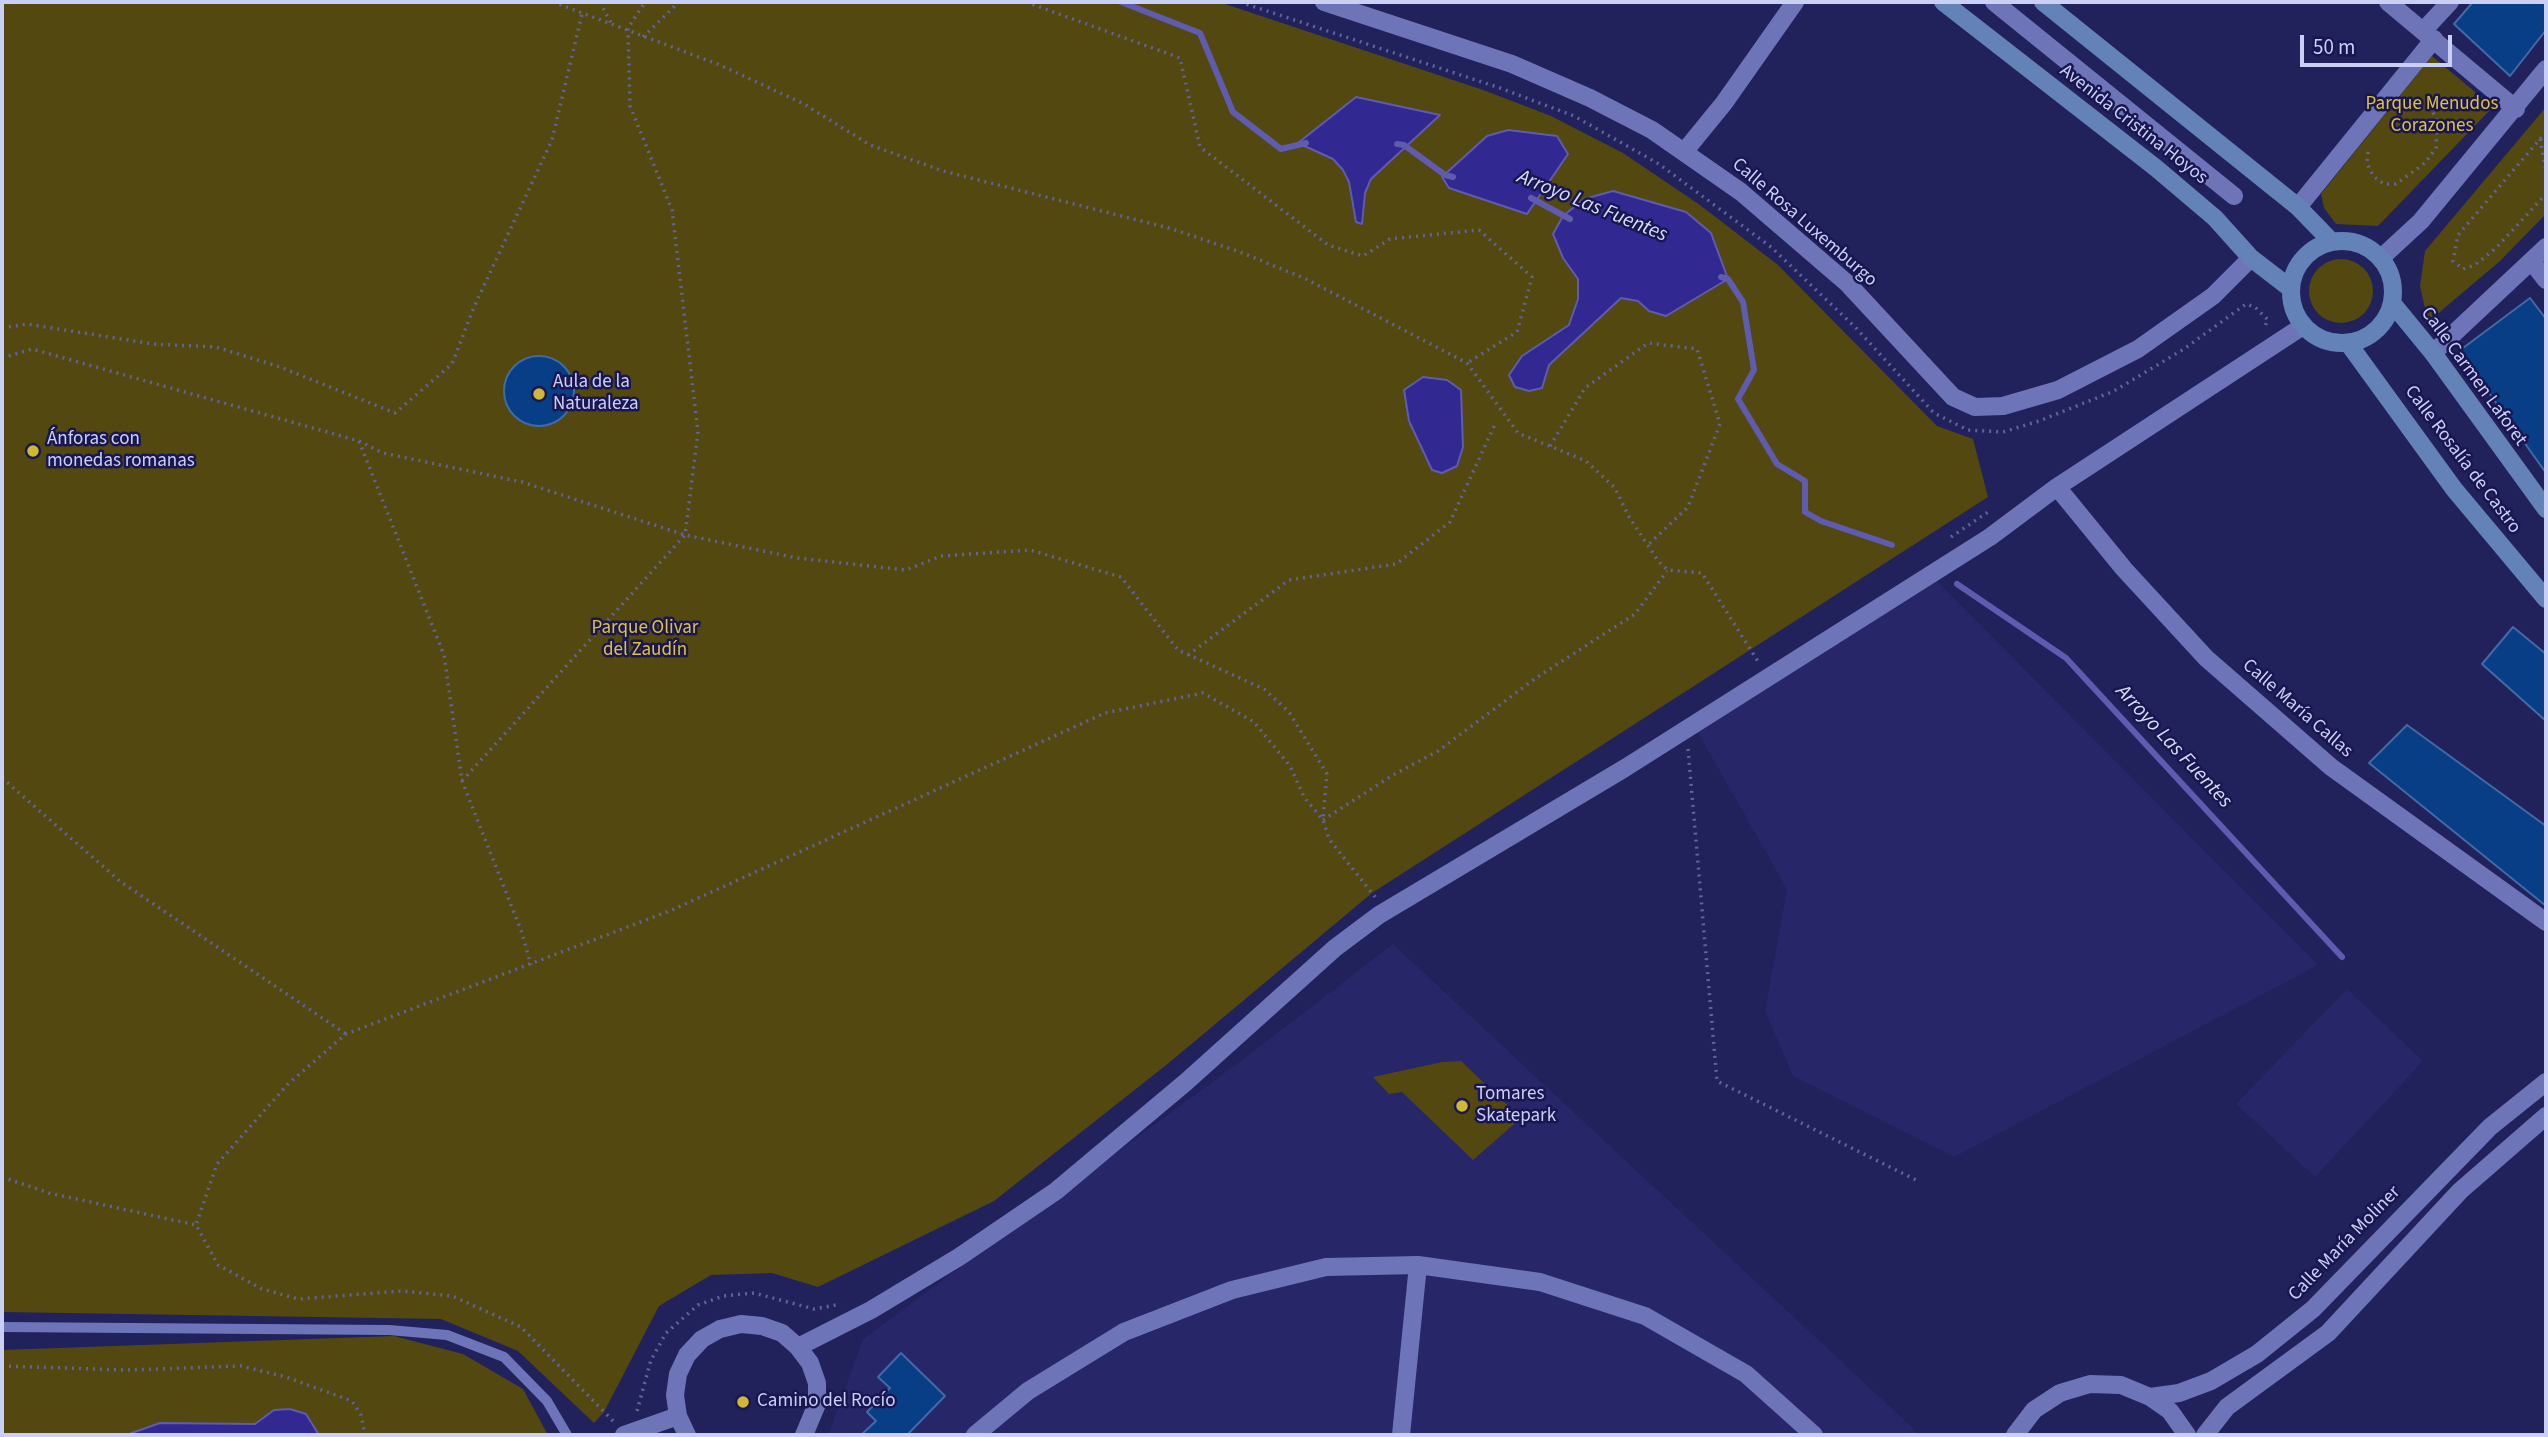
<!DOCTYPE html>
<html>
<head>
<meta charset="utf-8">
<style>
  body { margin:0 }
  #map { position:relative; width:2548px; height:1437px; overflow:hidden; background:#21215c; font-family:"Source Sans 3",sans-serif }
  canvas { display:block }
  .frame { position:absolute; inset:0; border:4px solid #cad0f5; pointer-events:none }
  .scale { position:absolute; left:2300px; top:35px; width:152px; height:32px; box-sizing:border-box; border:4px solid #cad0f5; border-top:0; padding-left:9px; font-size:21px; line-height:24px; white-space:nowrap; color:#cad0f5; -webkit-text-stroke:5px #191651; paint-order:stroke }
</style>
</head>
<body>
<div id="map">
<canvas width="2548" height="1437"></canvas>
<div class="frame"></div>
<div class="scale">50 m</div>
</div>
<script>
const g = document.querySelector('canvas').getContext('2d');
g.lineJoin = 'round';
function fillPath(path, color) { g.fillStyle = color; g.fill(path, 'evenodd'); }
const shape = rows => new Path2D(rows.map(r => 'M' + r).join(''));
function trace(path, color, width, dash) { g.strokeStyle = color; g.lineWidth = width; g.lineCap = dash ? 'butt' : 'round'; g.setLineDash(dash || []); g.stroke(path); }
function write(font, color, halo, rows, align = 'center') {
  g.font = font + ' "Source Sans 3",sans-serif'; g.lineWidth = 5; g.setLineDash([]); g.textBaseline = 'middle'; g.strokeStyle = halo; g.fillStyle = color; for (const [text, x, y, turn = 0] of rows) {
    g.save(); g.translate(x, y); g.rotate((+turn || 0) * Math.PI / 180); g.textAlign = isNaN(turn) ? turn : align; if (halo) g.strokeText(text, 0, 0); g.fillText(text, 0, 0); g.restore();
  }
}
fillPath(shape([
  [1930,574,2318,965,1954,1157,1793,1076,1765,1011,1787,889,1693,724],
  [1393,944,1913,1428,1917,1435,828,1435,863,1339,1237,1064],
  [2347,989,2423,1061,2315,1177,2236,1104]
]), '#262669');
fillPath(shape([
  [2,2,1219,2,1486,91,1551,116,1623,153,1700,205,1778,265,1937,426,1973,439,1988,497,1372,893,1170,1062,994,1201,818,1287,772,1273,711,1275,659,1306,604,1412,594,1423,518,1351,441,1319,2,1312],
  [2432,56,2493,107,2378,226,2336,224,2324,208,2321,194],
  [2546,107,2546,214,2500,261,2428,322,2420,286,2425,251],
  '2309 291a32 32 0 1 1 64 0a32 32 0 1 1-64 0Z',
  [1461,1061,1521,1118,1473,1160,1402,1092,1389,1094,1373,1077,1442,1062],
  [394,1336,463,1354,523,1389,548,1435,2,1435,2,1350]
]), '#524810');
const water = shape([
  [1356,97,1440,115,1371,179,1365,193,1362,224,1356,222,1349,182,1343,170,1333,159,1298,143,1356,97],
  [1508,130,1557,136,1568,154,1527,214,1449,188,1442,177,1487,136,1508,130],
  [1613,191,1686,212,1711,233,1728,279,1666,316,1649,311,1638,301,1621,298,1549,365,1542,388,1529,391,1515,387,1509,375,1522,356,1569,325,1578,299,1578,279,1563,258,1553,234,1563,216,1584,199,1613,191],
  [1423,377,1447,380,1461,390,1463,447,1457,466,1442,473,1432,470,1409,421,1404,390,1423,377],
  [290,1409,306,1414,319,1435,126,1435,160,1423,255,1424,274,1410,290,1409]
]);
fillPath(water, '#312991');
trace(water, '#5f5baf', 2);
trace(shape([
  [1121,2,1200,33,1233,112,1281,149,1306,143],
  [1397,144,1404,145,1445,175,1453,177],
  [1531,198,1570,219],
  [1721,277,1728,279,1743,302,1754,370,1738,399,1777,464,1805,481,1805,512,1821,521,1892,545],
  [1957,584,2066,658,2342,957]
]), '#5f5baf', 6);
const building = shape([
  [2473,2,2546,2,2546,30,2510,76,2454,24,2473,2],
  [2530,298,2546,319,2546,473,2459,351,2530,298],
  '504 391a35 35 0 1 1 70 0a35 35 0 1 1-70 0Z',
  [2513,627,2546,654,2546,721,2482,664,2513,627],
  [2407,725,2546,826,2546,906,2369,763,2407,725],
  [901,1353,945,1396,907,1435,861,1435,876,1421,867,1412,890,1388,878,1377,901,1353]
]);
fillPath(building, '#073e85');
trace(building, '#426aa4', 2);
trace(shape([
  [553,2,720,65,804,104,870,145,943,171,1169,228,1240,252,1306,279,1467,363,1518,433,1586,461,1615,488,1629,517,1659,562,1668,570,1702,573,1759,663],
  [600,2,611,23],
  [1026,2,1180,58,1200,147,1328,245,1363,256,1390,239,1479,230,1532,277,1517,332,1467,363],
  [1240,2,1500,88,1574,116,1659,164,1771,247,1856,328,1934,413,1968,430,2003,432,2039,421,2114,391,2184,349,2246,304,2255,307,2268,320,2264,328],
  [643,37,679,2],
  [2546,132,2458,235,2453,261,2463,269,2475,265,2496,248,2546,194],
  [2540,139,2546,171],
  [2368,152,2367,163,2373,176,2384,184,2396,184,2425,163,2436,148,2437,118,2430,109,2414,107,2397,115],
  [2,328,27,324,153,344,216,347,280,367,395,413,452,364,474,307,552,140,582,14],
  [2,358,32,349,359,441,383,453,522,482,685,535,797,558,906,570,941,556,1030,550,1121,577,1178,650,1264,689,1289,712,1327,774,1323,819],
  [359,441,444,655,462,781,521,930,531,965],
  [1550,446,1585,388,1648,343,1697,349,1720,424,1688,507,1648,545],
  [1951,537,1988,512],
  [1188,655,1289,580,1396,564,1450,522,1496,422],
  [1688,749,1717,1081,1918,1181],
  [2,778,121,882,346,1034],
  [462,781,685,535,698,432,672,210,630,106,628,28,645,2],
  [1323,820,1393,775,1438,751,1536,678,1635,614,1667,571],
  [2,1177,49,1193,196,1225],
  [2,1366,126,1370,241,1366,286,1377,352,1401,361,1415,365,1435],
  [637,1411,651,1360,666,1333,698,1305,723,1296,754,1293,814,1309,836,1305],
  [613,1421,521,1327,452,1296,402,1291,298,1299,262,1289,218,1265,196,1225,217,1164,288,1084,346,1034,672,910,1105,713,1203,693,1254,722,1290,766,1304,797,1323,820,1329,839,1375,897]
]), '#616496', 3.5, [2, 5]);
trace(shape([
  [2,1327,389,1330,447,1335,504,1357,547,1401,567,1435]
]), '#6d75b8', 10);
trace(shape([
  [1324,2,1512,64,1590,98,1652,130,1741,192,1848,284,1953,397,1975,407,2003,406,2058,390,2138,349,2213,296,2251,258],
  [1994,2,2234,196],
  [2388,2,2516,109],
  [2424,30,2450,2],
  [1684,152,1724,103,1795,2],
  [2298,207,2434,39],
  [2381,258,2421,221,2546,69],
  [2532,262,2546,280],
  [2433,353,2546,247],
  [2057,487,2124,569,2206,658,2331,767,2546,922],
  [798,1347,871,1310,959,1257,1056,1191,1186,1082,1335,948,1379,915,1625,768,1990,537,2057,487,2303,326],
  [2150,1397,2179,1393,2211,1381,2257,1354,2313,1309,2490,1127,2546,1082],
  [624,1435,678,1416],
  [687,1435,678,1416,675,1395,678,1374,687,1355,702,1339,720,1329,741,1324,762,1326,782,1333,798,1347,810,1363,817,1383,817,1404,804,1435],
  [975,1435,1028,1391,1124,1332,1232,1290,1326,1267,1418,1265,1540,1282,1645,1316,1746,1374,1814,1435],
  [1401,1435,1418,1265],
  [2015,1435,2034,1410,2060,1393,2090,1384,2121,1385,2150,1397,2170,1411,2187,1435],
  [2205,1435,2227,1407,2328,1333,2460,1191,2546,1116]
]), '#6d75b8', 18);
trace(shape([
  [1943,2,2156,168,2215,218,2251,258,2290,288],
  [2043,2,2298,207,2331,241],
  '2291 292a51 51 0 1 1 102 0a51 51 0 1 1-102 0Z',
  [2392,303,2433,353,2546,509],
  [2348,343,2454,489,2546,599]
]), '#6282b8', 18);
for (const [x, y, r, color] of [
  [539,394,7,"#d0b736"],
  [33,451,7,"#d0b736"],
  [1462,1106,7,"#d0b736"],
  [743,1402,7,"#d0b736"]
]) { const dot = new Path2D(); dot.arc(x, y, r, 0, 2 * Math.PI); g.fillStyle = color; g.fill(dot); trace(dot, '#191651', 2.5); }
write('19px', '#dfc435', '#191651', [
  ["Parque Menudos",2432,105],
  ["Corazones",2432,127],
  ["Parque Olivar",645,629],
  ["del Zaudín",645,651]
]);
write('19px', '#cad0f5', '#191651', [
  ["Avenida Cristina Hoyos",2133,125,38],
  ["Calle Rosa Luxemburgo",1804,223,41],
  ["Calle Carmen Laforet",2473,377,54],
  ["Calle Rosalía de Castro",2462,460,53],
  ["Calle María Callas",2297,709,41],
  ["Calle María Moliner",2345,1244,-46]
]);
write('19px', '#cad0f5', '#191651', [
  ["Aula de la",553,383],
  ["Naturaleza",553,405],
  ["Ánforas con",47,440],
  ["monedas romanas",47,462],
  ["Tomares",1476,1095],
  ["Skatepark",1476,1117],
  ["Camino del Rocío",757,1402]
], 'left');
write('italic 21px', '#d8ddf9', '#191651', [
  ["Arroyo Las Fuentes",1592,207,22],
  ["Arroyo Las Fuentes",2173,747,47]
]);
</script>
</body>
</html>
